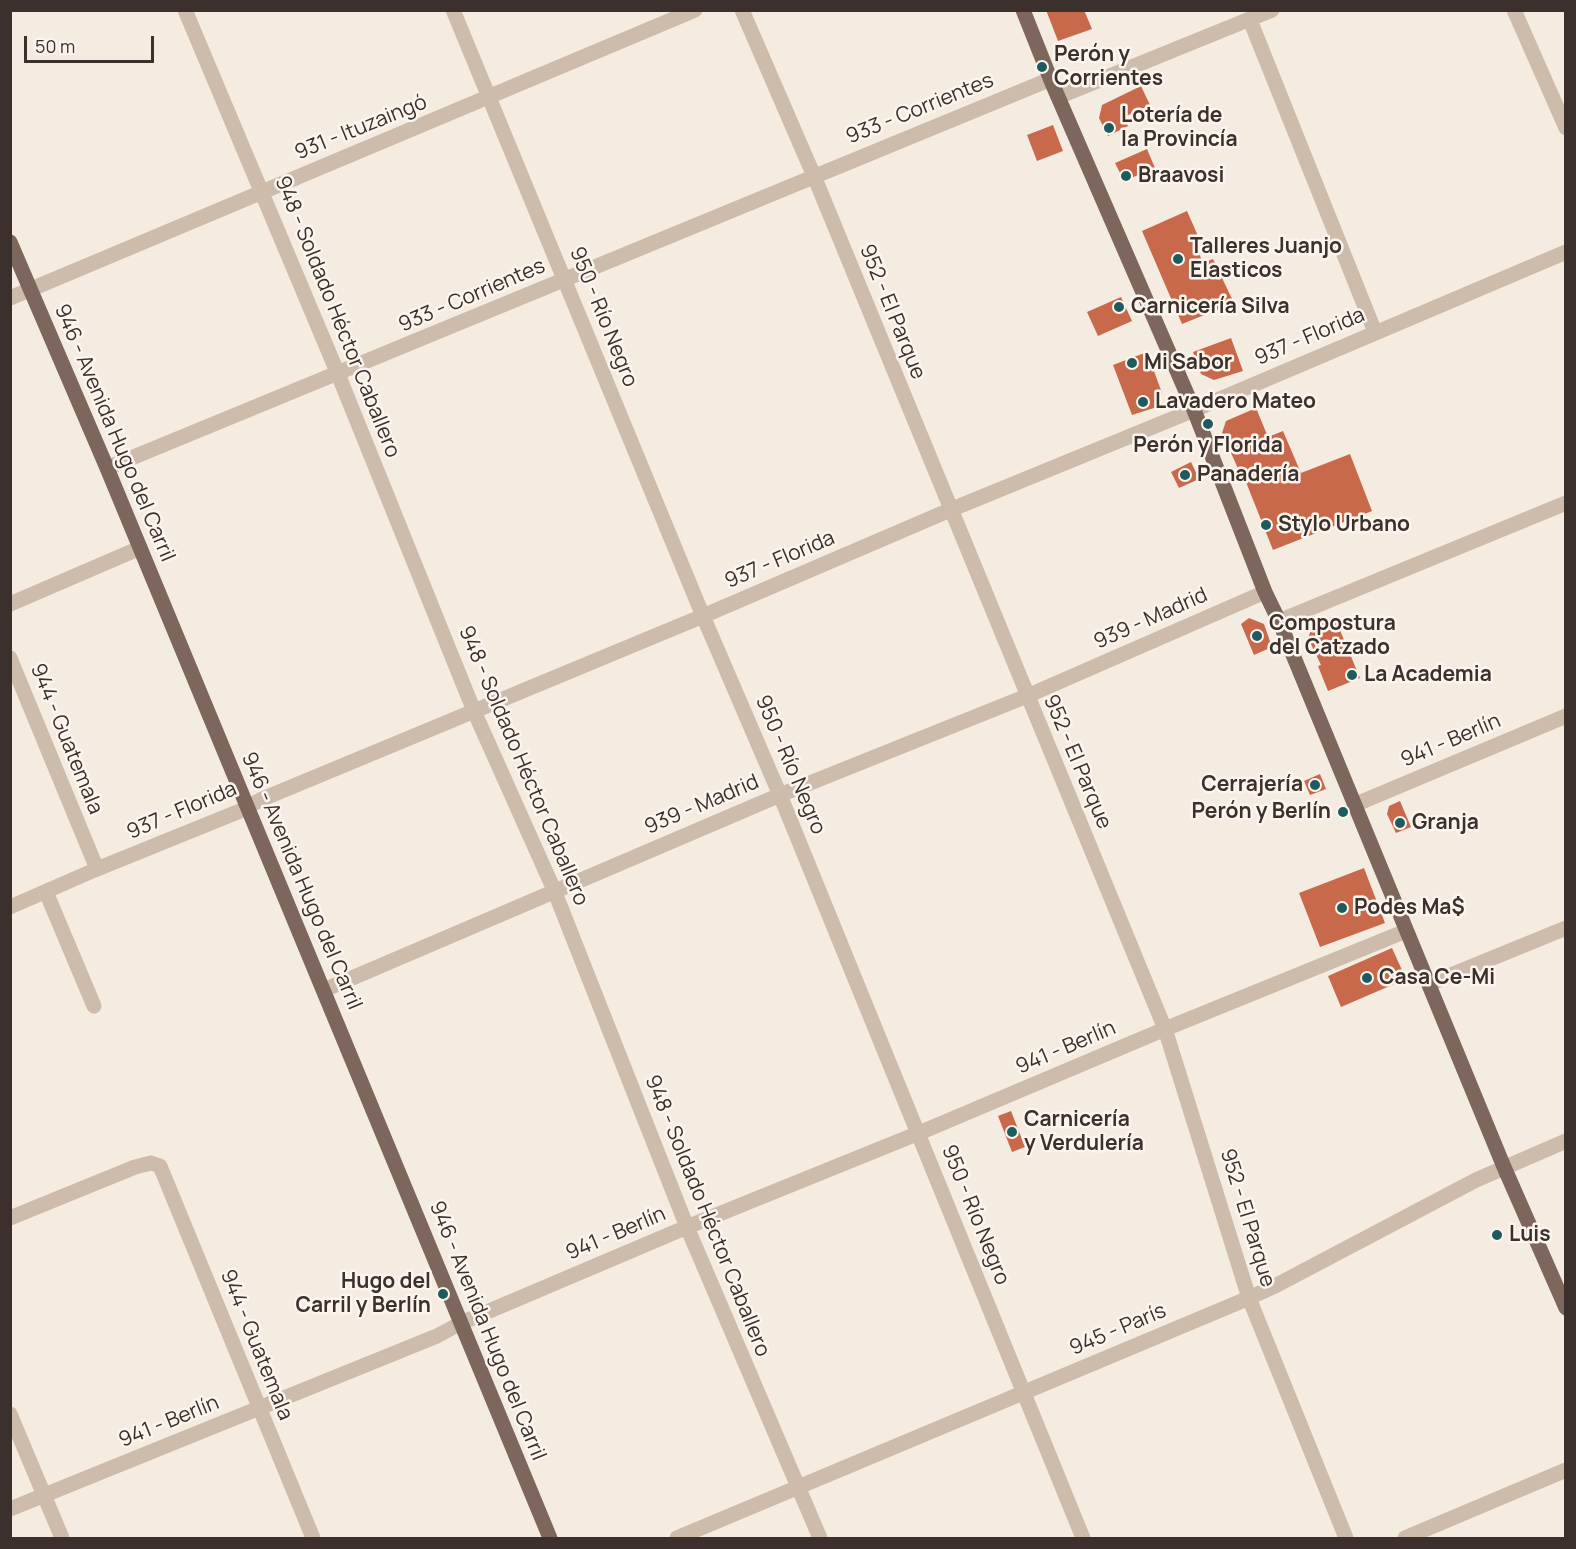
<!DOCTYPE html>
<html>
<head>
<meta charset="utf-8">
<style>
  body { margin:0 }
  #map { position:relative; width:1576px; height:1549px; overflow:hidden; background:#f4ebe1; font-family:Manrope,sans-serif }
  canvas { display:block }
  .frame { position:absolute; inset:0; border:12px solid #3b302b; pointer-events:none }
  .scale { position:absolute; left:24px; top:36px; width:130px; height:27px; box-sizing:border-box; border:3px solid #3b302b; border-top:0; padding-left:8px; font-size:18px; line-height:21px; white-space:nowrap; color:#3b302b; -webkit-text-stroke:4px #fbf5ee; paint-order:stroke }
</style>
</head>
<body>
<div id="map">
<canvas width="1576" height="1549"></canvas>
<div class="frame"></div>
<div class="scale">50 m</div>
</div>
<script>
const g = document.querySelector('canvas').getContext('2d');
g.lineJoin = 'round';
function fillPath(path, color) { g.fillStyle = color; g.fill(path, 'evenodd'); }
const shape = rows => new Path2D(rows.map(r => 'M' + r).join(''));
function trace(path, color, width, dash) { g.strokeStyle = color; g.lineWidth = width; g.lineCap = dash ? 'butt' : 'round'; g.setLineDash(dash || []); g.stroke(path); }
function write(font, color, halo, rows, align = 'center') {
  g.font = font + ' Manrope,sans-serif'; g.lineWidth = 5; g.setLineDash([]); g.textBaseline = 'middle'; g.strokeStyle = halo; g.fillStyle = color; for (const [text, x, y, turn = 0] of rows) {
    g.save(); g.translate(x, y); g.rotate((+turn || 0) * Math.PI / 180); g.textAlign = isNaN(turn) ? turn : align; if (halo) g.strokeText(text, 0, 0); g.fillText(text, 0, 0); g.restore();
  }
}
fillPath(shape([
  [1046,10,1084,10,1092,29,1058,41],
  [1141,86,1150,105,1124,117,1128,126,1108,136,1099,118,1102,105],
  [1053,125,1063,151,1037,161,1027,135],
  [1147,149,1155,168,1124,181,1115,163],
  [1187,211,1198,236,1193,239,1203,263,1213,259,1234,303,1182,324,1142,231],
  [1121,297,1132,321,1098,336,1087,312],
  [1231,338,1243,371,1214,380,1201,374,1193,352],
  [1147,352,1162,393,1157,407,1132,415,1113,365],
  [1256,408,1268,437,1283,431,1301,473,1350,454,1372,511,1273,550,1242,472,1240,473,1222,433,1226,421],
  [1191,462,1199,479,1179,488,1171,472],
  [1334,616,1360,678,1328,691,1318,666,1321,665,1308,638,1313,625],
  [1249,618,1264,624,1272,647,1254,655,1241,624],
  [1320,774,1326,789,1310,795,1304,781],
  [1400,801,1411,827,1396,833,1387,814,1389,806],
  [1364,868,1385,923,1320,947,1299,893],
  [1392,948,1406,979,1341,1007,1328,976],
  [1011,1111,1025,1147,1012,1152,998,1116]
]), '#c8694b');
trace(shape([
  [185,10,338,374,474,711,554,890,687,1227,820,1538],
  [453,10,703,616,780,795,1083,1538],
  [742,10,814,176,1165,1029,1249,1298,1346,1538],
  [1514,10,1566,128],
  [1250,20,1375,332],
  [1058,97,1272,10],
  [10,298,695,10],
  [107,468,1051,79],
  [10,604,140,548],
  [1279,621,1566,503],
  [10,658,97,869],
  [1354,805,1566,716],
  [46,892,94,1006],
  [10,907,97,869,240,811,260,800,703,616,950,510,1194,410,1566,252],
  [1429,984,1566,928],
  [324,990,780,795,1027,696,1265,592],
  [10,1218,135,1167,151,1163,160,1166,313,1538],
  [10,1414,62,1538],
  [10,1509,437,1336,461,1323,687,1227,919,1133,1165,1029,1406,931],
  [677,1538,1249,1298,1273,1287,1476,1180,1566,1141],
  [1405,1538,1566,1470]
]), '#cdbbac', 15);
trace(shape([
  [1023,10,1052,83,1194,410,1265,592,1279,621,1504,1167,1566,1308],
  [10,242,107,468,550,1538]
]), '#7d675c', 15);
for (const [x, y, r, color] of [
  [1042,67,6,"#1f5a5e"],
  [1109,128,6,"#1f5a5e"],
  [1126,176,6,"#1f5a5e"],
  [1178,259,6,"#1f5a5e"],
  [1119,307,6,"#1f5a5e"],
  [1132,363,6,"#1f5a5e"],
  [1143,402,6,"#1f5a5e"],
  [1208,424,6,"#1f5a5e"],
  [1185,475,6,"#1f5a5e"],
  [1266,525,6,"#1f5a5e"],
  [1257,636,6,"#1f5a5e"],
  [1352,675,6,"#1f5a5e"],
  [1315,785,6,"#1f5a5e"],
  [1343,812,6,"#1f5a5e"],
  [1400,823,6,"#1f5a5e"],
  [1342,908,6,"#1f5a5e"],
  [1367,978,6,"#1f5a5e"],
  [1012,1132,6,"#1f5a5e"],
  [1497,1235,6,"#1f5a5e"],
  [443,1294,6,"#1f5a5e"]
]) { const dot = new Path2D(); dot.arc(x, y, r, 0, 2 * Math.PI); g.fillStyle = color; g.fill(dot); trace(dot, '#fbf5ee', 2); }
write('bold 21px', '#3b302b', '#fbf5ee', [
  ["Perón y",1054,55],
  ["Corrientes",1054,79],
  ["Lotería de",1121,116],
  ["la Provincía",1121,140],
  ["Braavosi",1138,176],
  ["Talleres Juanjo",1190,247],
  ["Elasticos",1190,271],
  ["Carnicería Silva",1131,307],
  ["Mi Sabor",1144,363],
  ["Lavadero Mateo",1155,402],
  ["Perón y Florida",1208,446,"center"],
  ["Panadería",1197,475],
  ["Stylo Urbano",1278,525],
  ["Compostura",1269,624],
  ["del Catzado",1269,648],
  ["La Academia",1364,675],
  ["Cerrajería",1303,785,"right"],
  ["Perón y Berlín",1331,812,"right"],
  ["Granja",1412,823],
  ["Podes Ma$",1354,908],
  ["Casa Ce-Mi",1379,978],
  ["Carnicería",1024,1120],
  ["y Verdulería",1024,1144],
  ["Luis",1509,1235],
  ["Hugo del",431,1282,"right"],
  ["Carril y Berlín",431,1306,"right"]
], 'left');
write('21px', '#3b302b', '#fbf5ee', [
  ["933 - Corrientes",920,109,-22],
  ["931 - Ituzaingó",361,128,-22],
  ["933 - Corrientes",472,296,-23],
  ["952 - El Parque",892,312,68],
  ["948 - Soldado Héctor Caballero",337,317,68],
  ["950 - Río Negro",603,317,68],
  ["937 - Florida",1310,337,-23],
  ["946 - Avenida Hugo del Carril",114,433,67],
  ["937 - Florida",780,560,-23],
  ["939 - Madrid",1151,619,-24],
  ["944 - Guatemala",66,739,68],
  ["941 - Berlín",1451,741,-23],
  ["952 - El Parque",1077,762,67],
  ["950 - Río Negro",790,765,67],
  ["948 - Soldado Héctor Caballero",523,766,67],
  ["939 - Madrid",702,805,-23],
  ["937 - Florida",182,811,-23],
  ["946 - Avenida Hugo del Carril",301,881,67],
  ["941 - Berlín",1066,1048,-23],
  ["950 - Río Negro",975,1215,68],
  ["948 - Soldado Héctor Caballero",707,1216,68],
  ["952 - El Parque",1247,1218,73],
  ["941 - Berlín",616,1234,-23],
  ["945 - París",1118,1330,-23],
  ["946 - Avenida Hugo del Carril",487,1331,68],
  ["944 - Guatemala",256,1345,68],
  ["941 - Berlín",169,1422,-22]
]);
</script>
</body>
</html>
